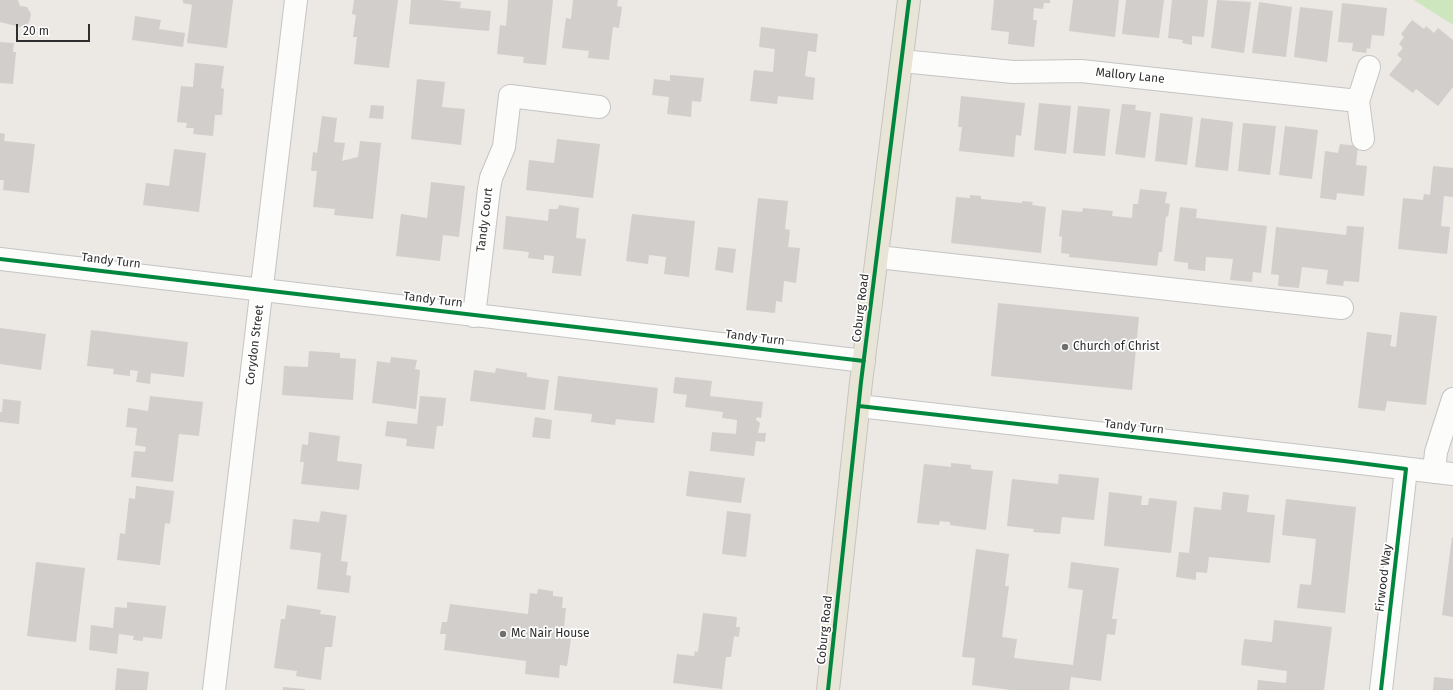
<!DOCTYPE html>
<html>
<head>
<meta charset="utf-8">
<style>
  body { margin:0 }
  #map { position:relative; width:1453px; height:690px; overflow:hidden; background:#ece8e4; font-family:"Fira Sans",sans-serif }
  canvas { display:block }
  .scale { position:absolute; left:16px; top:24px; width:74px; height:18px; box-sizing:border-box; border:2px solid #2e2e2e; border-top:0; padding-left:5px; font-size:12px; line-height:14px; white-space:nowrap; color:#2e2e2e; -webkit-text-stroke:3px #fff; paint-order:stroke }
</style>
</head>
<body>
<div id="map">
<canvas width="1453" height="690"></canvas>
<div class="scale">20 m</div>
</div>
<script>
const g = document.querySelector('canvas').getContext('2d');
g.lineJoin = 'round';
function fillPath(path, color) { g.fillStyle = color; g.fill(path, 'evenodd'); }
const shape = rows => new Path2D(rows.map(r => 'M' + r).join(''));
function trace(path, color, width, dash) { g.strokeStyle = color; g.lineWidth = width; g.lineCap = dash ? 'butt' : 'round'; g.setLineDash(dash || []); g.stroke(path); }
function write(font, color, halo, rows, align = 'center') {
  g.font = font + ' "Fira Sans",sans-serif'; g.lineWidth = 3.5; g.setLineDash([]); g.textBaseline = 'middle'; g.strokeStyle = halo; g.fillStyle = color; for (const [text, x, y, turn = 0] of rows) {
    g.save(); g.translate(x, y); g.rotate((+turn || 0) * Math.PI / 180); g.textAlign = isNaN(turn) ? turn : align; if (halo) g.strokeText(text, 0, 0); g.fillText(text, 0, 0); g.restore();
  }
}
fillPath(shape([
  [1414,0,1453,0,1453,25]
]), '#cee6be');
fillPath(shape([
  [0,0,18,0,20,6,27,7,31,14,29,23,20,27,0,22],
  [183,0,233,0,227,48,187,43,192,5,183,3],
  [354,0,398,0,389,68,354,64,357,37,353,37,356,15,352,14],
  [411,0,440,0,461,2,460,8,491,11,489,31,409,24],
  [508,0,553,0,546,65,523,63,524,57,497,54,500,25,506,26],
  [573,0,618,0,617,6,622,7,619,28,613,27,609,60,588,58,589,51,562,48,566,18,571,19],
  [994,0,1050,0,1050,3,1044,3,1043,9,1034,8,1033,20,1037,20,1034,47,1008,44,1009,32,991,30],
  [1073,0,1119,0,1115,37,1069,31],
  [1126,0,1164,0,1159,38,1122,34],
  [1172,0,1208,0,1204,37,1192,36,1192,45,1182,43,1183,40,1168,38],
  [1217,0,1251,2,1244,53,1211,48],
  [1259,2,1292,7,1286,57,1252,53],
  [1342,3,1387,8,1384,36,1372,35,1370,49,1367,48,1366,53,1352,51,1353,43,1338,42],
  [1300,7,1333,11,1327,62,1294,57],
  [135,16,161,20,159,29,185,33,183,47,132,40],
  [1412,20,1424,29,1426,26,1434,33,1438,28,1453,40,1453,87,1438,106,1416,89,1413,93,1389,75,1402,59,1397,55,1403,48,1399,44,1404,37,1401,34],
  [761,27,818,34,816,52,808,51,805,76,815,78,813,100,778,96,777,104,750,101,754,70,773,72,775,49,759,47],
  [0,42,14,43,13,52,16,52,13,84,0,83],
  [195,63,224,66,221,88,224,89,222,115,215,115,213,136,193,134,194,128,186,128,187,123,177,122,181,86,193,87],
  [670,75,704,78,701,102,692,101,691,117,667,114,669,97,652,95,654,79,670,81],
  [417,79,445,82,442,107,465,109,461,145,411,139],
  [961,96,1025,103,1021,136,1016,135,1014,157,959,151,962,127,958,127],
  [1039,103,1071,106,1066,154,1034,150],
  [1122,104,1136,105,1135,110,1151,112,1145,158,1115,154],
  [371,105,384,106,383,119,369,118],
  [1078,106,1110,109,1105,156,1073,153],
  [1160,113,1193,117,1187,165,1155,161],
  [322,116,337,118,334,142,345,143,342,161,358,157,360,141,381,143,373,219,334,215,335,209,313,207,317,171,311,171,313,152,317,153],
  [1201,118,1233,122,1228,171,1195,167],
  [1243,123,1276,126,1270,175,1238,171],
  [1285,126,1318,130,1312,179,1279,175],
  [0,133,5,134,4,141,35,144,29,193,3,190,4,180,0,180],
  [557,139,600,144,593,198,526,190,529,160,554,163],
  [1340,144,1358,146,1356,165,1367,166,1364,196,1337,193,1336,200,1320,198,1325,151,1338,153],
  [174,149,206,153,199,212,143,205,146,183,169,186],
  [1433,166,1453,168,1453,197,1444,196,1441,226,1450,227,1447,254,1398,249,1403,198,1423,200,1424,194,1430,195],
  [431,182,465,186,459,237,443,235,440,261,396,256,401,214,427,218],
  [1140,189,1167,192,1165,203,1170,204,1168,217,1166,216,1162,252,1159,252,1157,266,1069,257,1069,254,1061,253,1062,237,1059,236,1062,210,1082,212,1083,208,1113,211,1112,216,1132,218,1133,204,1138,204],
  [970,195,981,196,981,199,1022,203,1022,201,1033,202,1032,205,1046,207,1041,253,951,243,956,197,970,198],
  [758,198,788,201,785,229,790,230,788,247,800,248,796,283,784,281,782,302,776,301,775,313,746,310],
  [559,205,579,208,576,238,586,239,581,276,552,273,554,256,544,255,544,260,528,258,529,252,503,249,506,216,548,221,549,209,558,209],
  [1180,207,1197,209,1196,218,1267,226,1261,273,1253,272,1252,282,1230,280,1233,259,1206,257,1205,271,1188,269,1188,263,1174,261],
  [632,214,695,221,689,277,664,274,666,257,649,255,648,264,626,261],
  [1347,226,1364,227,1359,282,1344,281,1343,286,1326,284,1328,270,1302,267,1299,288,1278,286,1279,275,1271,274,1276,227,1346,235],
  [718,247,736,249,733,273,715,270],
  [998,303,1139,317,1132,390,991,376],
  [1400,312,1437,316,1426,405,1387,401,1385,411,1358,408,1367,332,1392,335,1390,346,1396,347],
  [0,328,46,334,41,370,0,364],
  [91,330,188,342,184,377,151,373,150,384,136,382,138,371,130,370,130,376,113,374,114,369,87,366],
  [309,351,340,353,340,358,356,359,353,400,282,395,284,366,308,367],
  [391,357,417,360,415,369,420,370,416,409,372,403,377,361,390,363],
  [496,368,527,373,527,377,549,380,545,410,470,401,474,370,495,373],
  [558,376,658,388,654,423,616,419,615,425,591,422,592,414,554,410],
  [675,377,712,381,710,396,763,402,761,418,757,417,756,420,760,423,758,433,766,433,765,442,756,441,754,456,710,451,712,432,736,434,737,420,722,418,723,412,685,407,687,395,673,393],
  [150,396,203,402,199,436,179,434,173,482,131,477,134,451,145,452,146,447,135,445,137,428,126,427,128,408,148,411],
  [420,396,446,398,443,426,437,426,434,449,406,446,407,439,385,436,387,421,417,424],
  [3,399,21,401,19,424,0,422,0,412,2,412],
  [535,417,552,420,550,439,532,437],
  [309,432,340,436,337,461,362,464,359,490,301,484,304,462,300,462,302,444,308,445],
  [951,463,971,465,971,469,993,471,986,530,950,525,950,522,940,521,939,525,917,523,924,464,951,467],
  [689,471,745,478,741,503,686,496],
  [1059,474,1099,478,1094,520,1062,517,1060,534,1033,532,1034,529,1007,526,1012,479,1058,484],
  [136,486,174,491,170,524,165,523,160,565,117,560,120,533,125,534,129,498,135,499],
  [1109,492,1142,496,1141,505,1148,505,1149,498,1177,501,1171,553,1104,546],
  [1223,492,1249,495,1247,512,1275,515,1270,563,1209,557,1207,573,1196,572,1196,580,1176,577,1179,552,1189,553,1194,507,1221,510],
  [1286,499,1356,507,1345,613,1297,608,1300,584,1311,585,1316,539,1282,535],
  [321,511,347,515,341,561,348,562,346,575,351,576,349,593,317,589,321,553,290,549,293,519,319,522],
  [727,511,751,514,746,557,722,554],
  [1452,537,1453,537,1453,617,1442,615],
  [976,549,1009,554,1005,586,1009,586,1002,637,1017,639,1014,658,1073,665,1083,590,1068,588,1071,562,1119,568,1112,619,1117,619,1115,635,1107,634,1101,681,1071,677,1069,690,1011,690,972,685,975,658,962,657],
  [36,562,85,568,76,642,27,636],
  [538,589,553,591,553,596,563,597,562,608,566,608,563,637,571,639,567,666,560,665,559,678,525,674,526,661,444,650,446,634,440,634,442,622,447,622,450,604,528,614,530,593,537,594],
  [127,602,166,606,162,639,143,637,143,641,133,640,134,636,119,634,117,654,89,650,91,625,113,628,115,607,127,608],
  [287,605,321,610,320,614,336,616,332,647,325,647,321,680,296,676,297,671,274,668,281,619,285,619],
  [703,613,737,617,736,627,740,627,739,637,734,636,731,657,726,657,722,689,673,683,677,654,694,656,695,651,698,652],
  [1274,620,1332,627,1324,690,1257,690,1258,680,1286,683,1287,671,1241,665,1244,639,1272,642],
  [117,668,149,672,147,690,115,690],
  [1434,677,1453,679,1453,690,1433,690],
  [283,687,305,689,305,690,283,690]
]), '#d1cecb');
const minor = shape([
  [902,61,1013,72,1081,71,1358,101],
  [1363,139,1358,101,1369,67],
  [878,257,1342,308],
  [0,259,864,361],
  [474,316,489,189,491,178,504,147,510,96,599,107],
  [859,406,1344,461,1453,474],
  [1434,472,1436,452,1453,399],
  [214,690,296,0],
  [1381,690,1406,469]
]);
const major = shape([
  [828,690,861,382,909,0]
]);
trace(minor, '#c5c4c5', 24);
trace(major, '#c6c5c4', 24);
trace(minor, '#fcfcfb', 22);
trace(major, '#e8e4d6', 22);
trace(shape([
  [0,259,864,361],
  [859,406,1344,461,1406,469,1381,690],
  [828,690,861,382,909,0]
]), '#00873e', 4);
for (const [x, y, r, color] of [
  [1065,347,4,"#706f6e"],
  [503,634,4,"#706f6e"]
]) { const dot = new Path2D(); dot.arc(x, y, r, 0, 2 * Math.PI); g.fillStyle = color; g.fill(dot); trace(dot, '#fff', 1.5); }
write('12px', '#2e2e2e', '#fff', [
  ["Mallory Lane",1130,76,6],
  ["Tandy Court",485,220,-83],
  ["Tandy Turn",111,261,7],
  ["Tandy Turn",433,300,7],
  ["Coburg Road",861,308,-83],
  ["Tandy Turn",755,338,7],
  ["Corydon Street",255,345,-83],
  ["Tandy Turn",1134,427,6],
  ["Firwood Way",1384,578,-83],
  ["Coburg Road",825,630,-84]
]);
write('12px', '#2e2e2e', '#fff', [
  ["Church of Christ",1073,347],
  ["Mc Nair House",511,634]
], 'left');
</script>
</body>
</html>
